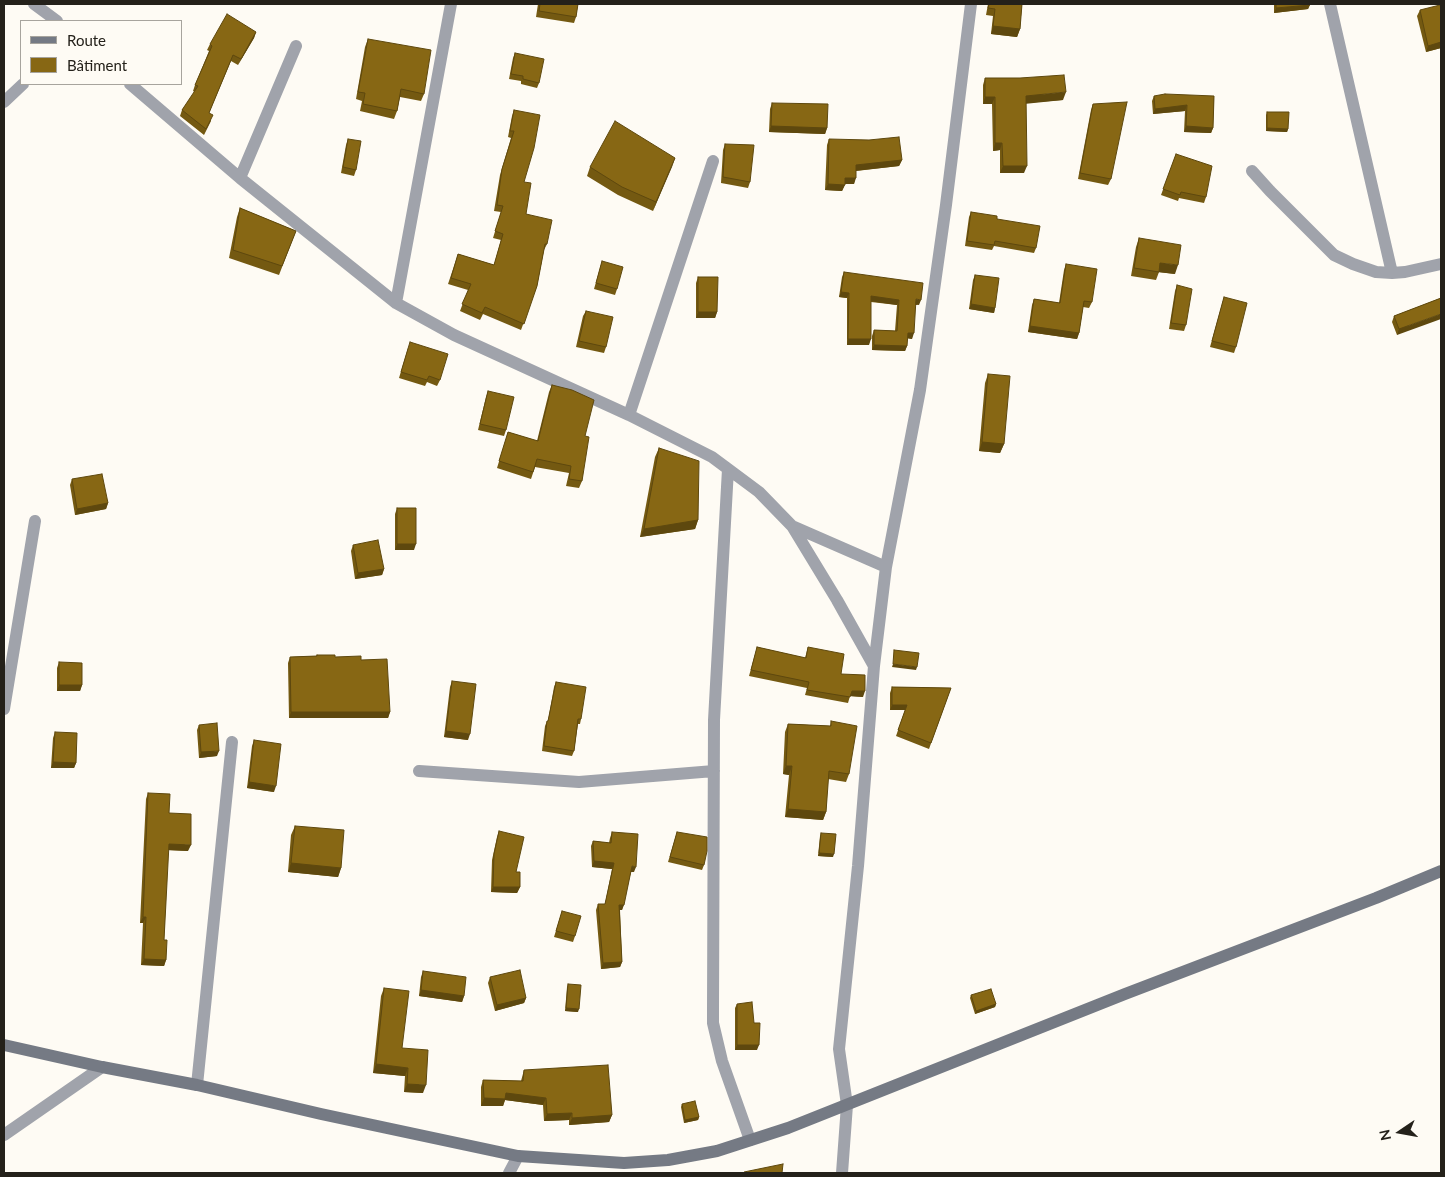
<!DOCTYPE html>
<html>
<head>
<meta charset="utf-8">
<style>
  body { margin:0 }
  #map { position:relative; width:1445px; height:1177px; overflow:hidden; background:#fefbf4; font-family:Lato,sans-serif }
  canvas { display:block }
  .frame { position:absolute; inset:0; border:5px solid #24211a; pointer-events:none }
  .legend { position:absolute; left:20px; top:20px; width:162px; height:65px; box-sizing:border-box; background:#fefbf4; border:1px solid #a7a49d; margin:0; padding:6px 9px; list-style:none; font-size:15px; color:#24211a }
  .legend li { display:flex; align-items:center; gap:10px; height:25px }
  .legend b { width:25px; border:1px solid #a7a49d }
  .north { position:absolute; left:1375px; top:1107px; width:50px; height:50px; -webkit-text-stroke:4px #fefbf4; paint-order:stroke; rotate:258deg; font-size:14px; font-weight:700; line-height:20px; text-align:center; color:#24211a }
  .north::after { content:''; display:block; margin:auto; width:18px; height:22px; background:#24211a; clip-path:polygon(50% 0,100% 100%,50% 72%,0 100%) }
</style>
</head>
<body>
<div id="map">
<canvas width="1445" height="1177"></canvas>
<div class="frame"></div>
<ul class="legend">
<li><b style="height:6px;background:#757a84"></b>Route</li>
<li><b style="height:14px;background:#876714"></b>Bâtiment</li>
</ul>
<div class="north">N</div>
</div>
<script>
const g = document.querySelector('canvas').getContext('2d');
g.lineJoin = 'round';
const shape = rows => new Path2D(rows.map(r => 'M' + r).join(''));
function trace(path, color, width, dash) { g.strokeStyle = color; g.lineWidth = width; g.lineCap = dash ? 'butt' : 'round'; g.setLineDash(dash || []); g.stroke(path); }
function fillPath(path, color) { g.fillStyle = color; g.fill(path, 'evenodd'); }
trace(shape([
  [34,4,57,21],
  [1330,4,1392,273],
  [130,84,240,178,396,303,454,335,629,415,712,457,759,492,792,526,837,600,874,666],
  [4,102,23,84],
  [1252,171,1270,191,1334,255,1353,264,1376,272,1392,273,1405,272,1441,264],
  [240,178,296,46],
  [396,303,451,4],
  [629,415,713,161],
  [728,469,714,720,713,1009,713,1023,722,1061,750,1140],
  [792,526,886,567],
  [4,709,35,521],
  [419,771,579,782,714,771],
  [197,1085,232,742],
  [4,1135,102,1067],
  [509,1173,518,1156],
  [842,1173,847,1105,839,1049,858,866,874,666,886,567,920,390,946,205,971,4]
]), '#a0a3ab', 12);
trace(shape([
  [4,1045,102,1067,197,1085,321,1114,518,1156,624,1163,668,1160,717,1151,788,1128,1125,994,1376,898,1441,871]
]), '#757a84', 12);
fillPath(shape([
  [538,4,578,4,576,17,574,23,536,17],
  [988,4,1022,4,1020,29,1017,37,991,34,993,16,986,15],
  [1274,4,1310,4,1308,9,1274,13],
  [1441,9,1441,48,1426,52,1417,16,1420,10],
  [256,32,254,38,238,65,231,61,209,113,211,121,204,135,180,116,182,110,195,92,193,91,195,85,209,51,207,50,210,44],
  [368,39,424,94,421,101,400,97,397,111,394,119,360,111,362,101,356,99,365,47],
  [1441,49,1441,61,1440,54],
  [515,53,539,83,537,88,521,84,521,81,509,79,513,58],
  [985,78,1063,100,1026,103,1024,173,1000,173,1000,150,993,151,992,104,983,104,983,85],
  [1154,96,1214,96,1213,128,1211,133,1184,132,1185,111,1153,114,1152,101],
  [772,103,827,128,825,134,769,132,770,109],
  [1093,104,1111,179,1108,185,1078,179,1091,110],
  [514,110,524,182,526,214,547,244,544,250,537,286,521,330,483,314,480,320,460,311,468,290,448,284,458,254,494,265,501,240,493,238,501,212,494,211,500,175,511,138,508,137,512,116],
  [1267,112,1288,129,1287,132,1266,131,1266,115],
  [348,139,356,170,354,176,341,173,346,145],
  [829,139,902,160,899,166,856,171,854,184,845,184,842,191,825,190,827,145],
  [725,144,750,182,748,188,721,183,723,150],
  [1176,154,1206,197,1204,203,1179,198,1178,201,1161,195],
  [675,158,653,211,618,195,587,176,590,167],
  [240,208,296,231,279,275,229,258,237,217],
  [971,212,997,219,1036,248,1034,253,994,246,992,250,965,246,969,217],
  [1139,238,1175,274,1159,272,1156,280,1131,276,1136,247],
  [602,261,617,289,615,295,594,289],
  [1066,264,1092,302,1089,308,1083,307,1079,333,1077,339,1028,332,1032,305,1034,299,1059,303,1064,270],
  [844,272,919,305,915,305,912,339,907,338,907,346,905,351,872,350,872,336,874,330,895,331,897,305,871,302,869,345,847,345,847,298,839,297,842,277],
  [975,275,995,308,994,313,969,309,973,280],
  [698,277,717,312,715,318,696,318,696,283],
  [1177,285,1186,325,1184,331,1169,329,1175,291],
  [1224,297,1236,347,1234,353,1210,347],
  [1441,298,1397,335,1392,322,1394,316],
  [586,311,606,347,604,353,576,347,583,316],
  [408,348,440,380,437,386,427,382,425,386,399,378],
  [988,374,1004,444,1000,453,979,451,985,383],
  [552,385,585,436,582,481,579,488,566,486,569,473,535,467,531,479,497,468,508,432,537,441,549,392],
  [488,391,506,430,504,436,478,430,486,397],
  [659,448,698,520,695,529,640,537,655,457],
  [72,479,108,503,106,509,75,515,70,485],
  [397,508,414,550,395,550,395,514],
  [353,545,384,569,382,575,355,579,351,551],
  [757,647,805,658,808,647,841,674,863,697,850,696,848,703,805,695,807,688,749,676],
  [317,655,361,660,390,712,388,718,289,718,288,663,290,657,316,656],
  [59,662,82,685,80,691,57,691,57,668],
  [452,681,468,740,444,737,450,687],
  [556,682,581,719,580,724,578,724,574,751,572,756,542,751,545,726,547,721,548,721,554,687],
  [892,687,951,688,929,749,896,736,905,710,890,710,890,693],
  [831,721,849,774,846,782,828,779,826,812,823,820,785,817,789,775,783,774,785,732,788,724,830,726],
  [199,725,217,756,199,758,197,730],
  [55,732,76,763,74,768,51,768,53,738],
  [254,740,274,792,247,788,252,746],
  [148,793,169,813,188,851,168,850,164,940,166,960,164,966,141,965,143,923,140,923,146,799],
  [295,826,341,868,338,877,288,872,291,835],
  [499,831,516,872,520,887,517,893,491,892,492,860,497,837],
  [612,832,634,872,631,872,622,910,620,910,622,962,620,967,601,969,596,910,598,904,605,904,612,869,592,867,591,846,593,841,609,843,610,838],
  [677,832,704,865,702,870,668,862],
  [821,833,833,857,818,856,820,836],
  [562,911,575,936,573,942,554,937],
  [423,971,464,996,462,1002,419,996,421,977],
  [490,977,526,998,524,1003,495,1011,488,983],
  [568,984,578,1012,565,1011,567,987],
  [384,988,402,1048,423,1093,404,1092,405,1076,373,1073,381,996],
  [971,995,996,1004,995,1007,975,1014,970,998],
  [737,1004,754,1023,757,1050,735,1050,735,1008],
  [524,1070,612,1115,609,1122,569,1125,569,1120,544,1121,543,1105,505,1100,503,1106,481,1106,481,1087,483,1080,521,1081],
  [682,1104,699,1117,698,1120,684,1123,681,1107]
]), '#745911');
fillPath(shape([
  [1310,5,1308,9,1274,13,1276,8],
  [993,26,1020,29,1017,37,991,34],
  [256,32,254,38,238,65,241,59],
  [1441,42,1441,48,1426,52,1428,46],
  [1066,92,1063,100,1024,104,1026,96],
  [985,97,995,97,992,104,983,104],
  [1187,105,1185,111,1153,114,1155,109],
  [771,126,827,128,825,134,769,132],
  [1186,126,1213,128,1211,133,1184,132],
  [1267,128,1288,129,1287,132,1266,131],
  [995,143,1002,143,1000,150,993,151],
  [675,158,672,167,653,211,656,202],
  [902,160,899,166,854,171,856,165],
  [1003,166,1027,166,1024,173,1000,173],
  [845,178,856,178,854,184,843,184],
  [828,184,845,185,842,191,825,190],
  [1160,263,1178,265,1175,274,1157,272],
  [841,292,849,293,847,298,839,297],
  [871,296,899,300,897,305,869,301],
  [916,299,921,300,919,305,914,304],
  [971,304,995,308,994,313,969,309],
  [698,312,717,312,715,318,696,318],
  [1441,314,1441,319,1397,335,1399,329],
  [1030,326,1079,333,1077,339,1028,332],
  [908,333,914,333,912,339,906,338],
  [848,339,871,339,869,345,847,345],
  [874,345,907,346,905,351,872,350],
  [982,442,1004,444,1000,453,979,451],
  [108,503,106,509,75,515,77,509],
  [698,520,695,529,640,537,644,529],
  [397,544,416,544,414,550,395,550],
  [384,569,382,575,355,579,358,573],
  [893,664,917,667,916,670,892,667],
  [59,685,82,685,80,691,57,691],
  [852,691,865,691,863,697,849,696],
  [892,705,907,705,905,710,890,710],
  [291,712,390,712,388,718,289,718],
  [446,731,470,734,468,740,444,737],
  [219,751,217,756,199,758,201,752],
  [53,762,76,763,74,768,51,768],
  [786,766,792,766,789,775,783,774],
  [249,782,276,786,274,792,247,788],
  [788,809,826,812,823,820,785,817],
  [169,844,191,845,188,851,166,850],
  [819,853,834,854,833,857,818,856],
  [594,861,614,863,612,869,592,867],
  [291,863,341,868,338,877,288,872],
  [632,866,636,867,634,872,630,872],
  [493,887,520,887,517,893,491,892],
  [619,905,624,905,622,910,617,910],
  [143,917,146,917,143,923,140,923],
  [144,959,166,960,164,966,141,965],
  [622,962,620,967,601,969,603,963],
  [421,990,464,996,462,1002,419,996],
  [526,998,524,1003,495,1011,497,1005],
  [996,1004,995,1007,975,1014,976,1011],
  [566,1008,579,1009,578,1012,565,1011],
  [737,1045,759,1045,757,1050,735,1050],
  [376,1064,408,1068,405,1076,373,1073],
  [407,1084,426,1085,423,1093,404,1092],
  [506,1093,546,1098,543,1105,505,1100,503,1106,481,1106,484,1098],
  [572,1113,569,1120,544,1121,547,1114],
  [612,1115,609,1122,569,1125,572,1118],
  [699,1117,698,1120,684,1123,685,1120]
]), '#5e480e');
const building = shape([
  [540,4,578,4,576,17,539,11,540,4],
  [989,4,1022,4,1020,29,993,26,995,9,988,8,989,4],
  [1276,4,1310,4,1310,5,1276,8,1276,4],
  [1440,5,1441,9,1441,42,1428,46,1420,10,1440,5],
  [227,14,256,32,241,59,233,55,209,113,213,115,206,129,182,110,198,86,195,85,212,46,210,44,227,14],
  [368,39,431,50,424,94,401,89,397,111,363,104,365,93,358,92,368,39],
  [515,53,544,59,539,83,523,79,523,76,511,74,515,53],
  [1064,75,1066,92,1026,96,1027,166,1003,166,1002,143,995,143,995,97,985,97,985,78,1020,78,1064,75],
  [1165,94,1214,96,1213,128,1186,126,1187,105,1155,109,1154,96,1165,94],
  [1127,102,1111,179,1080,173,1093,104,1127,102],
  [772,103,828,104,827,128,771,126,772,103],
  [514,110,540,115,534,148,524,182,531,183,526,214,552,220,547,244,545,244,537,286,524,324,485,307,482,313,462,304,471,284,451,278,458,254,494,265,503,234,495,231,503,206,497,205,502,169,514,131,510,131,514,110],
  [1267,112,1289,112,1288,129,1267,128,1267,112],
  [615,121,675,158,656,202,622,187,590,167,615,121],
  [899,137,902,160,856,165,856,178,845,178,845,185,828,184,829,139,869,140,899,137],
  [348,139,361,141,356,170,343,167,348,139],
  [725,144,754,145,750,182,723,177,725,144],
  [1176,154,1212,166,1206,197,1181,192,1180,195,1163,189,1176,154],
  [240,208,296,231,282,266,233,250,240,208],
  [971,212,997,216,997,219,1040,226,1036,248,995,241,994,245,967,241,971,212],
  [1139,238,1181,245,1178,265,1160,263,1159,272,1134,268,1139,238],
  [602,261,623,267,617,289,596,283,602,261],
  [1066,264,1097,269,1092,302,1084,301,1079,333,1030,326,1034,299,1060,303,1066,264],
  [844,272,923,283,921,300,916,299,914,333,908,333,907,346,874,345,874,330,897,331,899,300,871,296,871,339,848,339,849,293,841,292,844,272],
  [975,275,999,278,995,308,971,304,975,275],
  [698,277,718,277,717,312,698,312,698,277],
  [1177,285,1192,289,1186,325,1171,323,1177,285],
  [1224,297,1247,303,1236,347,1212,341,1224,297],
  [1441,298,1441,314,1399,329,1394,316,1441,298],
  [586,311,613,317,606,347,579,341,586,311],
  [410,342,448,354,440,380,429,376,427,380,401,372,410,342],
  [988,374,1010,376,1004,444,982,442,988,374],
  [552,385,572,390,594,400,585,436,589,437,582,481,569,479,571,466,537,459,533,472,499,461,508,432,538,441,552,385],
  [488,391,514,397,506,430,480,424,488,391],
  [659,448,699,461,698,520,644,529,659,448],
  [102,474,108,503,77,509,72,479,102,474],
  [397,508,416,508,416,544,397,544,397,508],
  [378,540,384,569,358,573,353,545,378,540],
  [757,647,806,658,808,647,844,654,841,674,865,675,865,691,852,691,850,697,807,690,809,682,751,670,757,647],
  [894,650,919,653,917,667,893,664,894,650],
  [317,655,335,655,335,657,361,656,361,660,387,659,390,712,291,712,290,657,317,656,317,655],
  [59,662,82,663,82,685,59,685,59,662],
  [452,681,476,684,470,734,446,731,452,681],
  [556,682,586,687,581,719,578,719,574,751,544,746,547,721,548,721,556,682],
  [892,687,951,688,931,743,898,730,907,705,892,705,892,687],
  [831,721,857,726,849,774,829,771,826,812,788,809,792,766,786,766,788,724,831,726,831,721],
  [217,723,219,751,201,752,199,725,217,723],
  [55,732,77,733,76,763,53,762,55,732],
  [254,740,281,744,276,786,249,782,254,740],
  [148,793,170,794,169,813,191,814,191,845,169,844,164,940,167,940,166,960,144,959,146,917,143,917,148,793],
  [295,826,344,830,341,868,291,863,295,826],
  [499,831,524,837,516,872,520,872,520,887,493,887,494,854,499,831],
  [612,832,638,834,636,867,632,866,624,905,619,905,622,962,603,963,598,904,605,904,614,863,594,861,593,841,611,843,612,832],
  [677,832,707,837,707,851,704,865,670,857,677,832],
  [821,833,836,834,834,854,819,853,821,833],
  [562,911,581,916,575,936,556,931,562,911],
  [520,970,526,998,497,1005,490,977,520,970],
  [423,971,466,977,464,996,421,990,423,971],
  [568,984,581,985,579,1009,566,1008,568,984],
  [384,988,409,991,402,1048,428,1050,426,1085,407,1084,408,1068,376,1064,384,988],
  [991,989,996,1004,976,1011,971,995,991,989],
  [752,1002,754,1023,760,1023,759,1045,737,1045,737,1004,752,1002],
  [608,1065,612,1115,572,1118,572,1113,547,1114,546,1098,506,1093,505,1099,484,1098,483,1080,523,1081,524,1070,608,1065],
  [695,1101,699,1117,685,1120,682,1104,695,1101],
  [783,1164,782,1173,745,1173,744,1172,783,1164]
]);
fillPath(building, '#876714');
trace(building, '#5e480e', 1);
</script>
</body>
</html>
